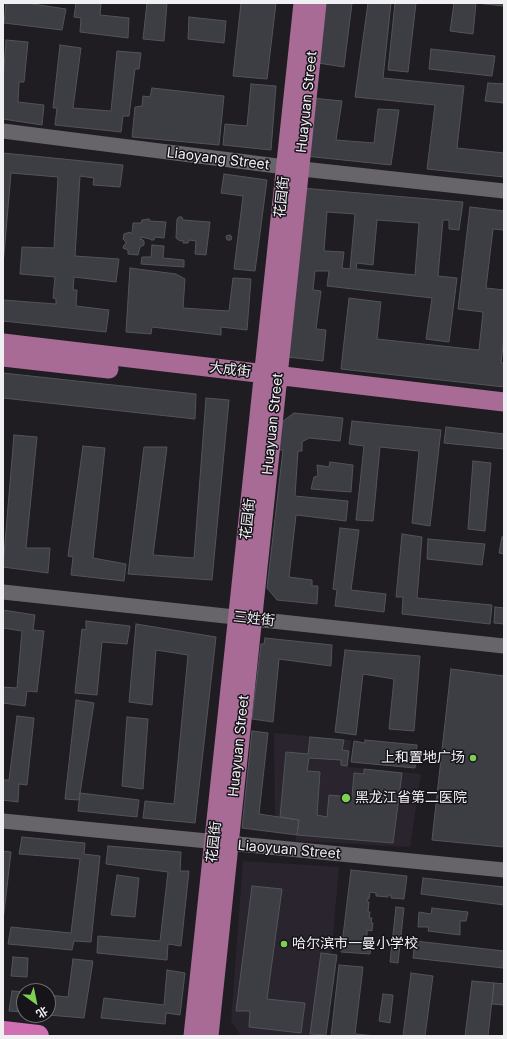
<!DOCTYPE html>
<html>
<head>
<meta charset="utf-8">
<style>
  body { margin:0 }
  #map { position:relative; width:507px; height:1039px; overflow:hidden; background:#1f1d22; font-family:Inter,"Noto Sans SC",sans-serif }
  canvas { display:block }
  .frame { position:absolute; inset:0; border:4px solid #f0eff2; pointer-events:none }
  .north { position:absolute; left:16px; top:983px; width:40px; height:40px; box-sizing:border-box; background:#161419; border:1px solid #6d6c70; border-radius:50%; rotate:147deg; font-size:11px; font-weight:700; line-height:16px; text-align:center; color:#f0eff2 }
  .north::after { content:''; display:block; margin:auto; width:14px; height:18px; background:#7fd052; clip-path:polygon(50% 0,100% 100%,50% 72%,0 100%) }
</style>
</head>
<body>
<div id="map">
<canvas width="507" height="1039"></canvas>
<div class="frame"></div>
<div class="north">北</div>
</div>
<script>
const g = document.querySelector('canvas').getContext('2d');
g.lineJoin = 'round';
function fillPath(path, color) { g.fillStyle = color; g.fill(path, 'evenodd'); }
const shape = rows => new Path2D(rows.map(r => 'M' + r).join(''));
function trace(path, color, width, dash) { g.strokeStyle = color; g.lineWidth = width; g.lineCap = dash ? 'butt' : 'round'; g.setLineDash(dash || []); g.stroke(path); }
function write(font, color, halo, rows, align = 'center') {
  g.font = font + ' Inter,"Noto Sans SC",sans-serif'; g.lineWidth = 3; g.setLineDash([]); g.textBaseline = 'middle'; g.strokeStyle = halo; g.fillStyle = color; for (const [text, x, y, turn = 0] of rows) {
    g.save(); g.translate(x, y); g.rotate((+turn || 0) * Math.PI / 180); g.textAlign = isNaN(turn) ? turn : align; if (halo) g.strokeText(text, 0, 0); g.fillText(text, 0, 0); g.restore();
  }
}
fillPath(shape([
  [274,733,351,740,348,767,421,774,410,847,296,841,296,823,275,822],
  [243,861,339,867,324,1036,241,1036,231,1021]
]), '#29242e');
const building = shape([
  [6,3,26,3,66,9,62,30,4,23,6,3],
  [76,3,101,3,100,15,129,18,128,38,80,32,81,18,74,17,76,3],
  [147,3,167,3,164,41,143,39,147,3],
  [241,3,276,3,267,79,233,76,241,3],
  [325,3,352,3,344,67,318,63,325,3],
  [368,3,391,3,383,78,464,86,457,148,504,153,504,177,427,169,435,105,355,97,368,3],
  [395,3,416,3,408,72,388,70,395,3],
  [454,3,504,3,504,6,476,3,473,34,450,31,454,3],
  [189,17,226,21,224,43,188,39,189,17],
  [6,40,28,42,24,82,19,82,18,102,44,105,42,125,3,119,3,82,6,40],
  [60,45,81,48,73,108,111,111,117,51,141,53,139,69,135,69,129,116,123,116,121,132,55,125,57,108,53,108,60,45],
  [431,49,495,56,492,76,429,69,431,49],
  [488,83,504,84,504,103,485,101,488,83],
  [251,84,276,86,271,150,223,145,225,124,247,126,251,84],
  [152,88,224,96,219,145,132,137,135,107,142,106,143,96,150,97,152,88],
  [312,98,342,101,336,140,374,143,378,109,399,110,391,165,305,156,312,98],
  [3,153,123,165,120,187,93,185,94,178,80,176,75,256,119,259,116,282,74,277,73,290,77,290,76,306,109,310,106,332,3,321,3,300,56,304,56,299,53,298,55,277,20,274,22,247,54,248,58,177,11,173,3,266,3,153],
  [224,174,267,180,255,271,234,269,243,196,221,193,224,174],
  [302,188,463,202,459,230,449,229,449,220,443,220,438,276,457,278,449,342,426,339,432,298,327,286,329,271,315,271,313,290,321,291,316,329,326,330,323,361,287,357,302,188],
  [327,212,355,214,350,269,342,268,344,252,324,251,327,212],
  [377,220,419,223,415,275,356,269,357,263,373,265,377,220],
  [470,207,504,211,504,230,493,229,486,288,504,290,504,336,501,363,504,363,504,387,341,369,349,298,381,302,377,339,479,350,483,312,458,309,470,207],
  [179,217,182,217,183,220,210,222,206,255,195,254,196,241,189,240,188,243,183,243,183,240,180,241,176,238,177,219,179,217],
  [149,219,150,221,166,222,164,238,155,237,154,240,151,240,150,239,141,237,140,240,142,239,144,241,144,245,140,247,138,255,128,254,128,250,123,248,124,245,126,244,126,242,123,239,124,234,130,232,132,234,133,223,141,223,142,220,149,219],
  [230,235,232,237,231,240,227,240,226,236,230,235],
  [152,245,164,246,163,258,184,260,184,267,141,264,142,257,151,257,152,245],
  [130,268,176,274,185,279,183,308,229,311,233,278,251,279,247,330,221,327,221,335,152,327,151,334,126,332,130,268],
  [3,373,196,394,195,419,3,398,3,373],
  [206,398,229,400,212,580,128,574,144,447,167,447,153,555,194,558,206,398],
  [294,413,343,418,340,441,309,438,302,442,302,451,298,451,295,496,348,501,346,521,296,515,289,577,312,580,312,586,318,586,317,604,277,600,267,588,283,450,278,450,283,421,294,413],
  [352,421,441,430,430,526,412,523,419,451,380,447,373,521,356,520,364,446,349,444,352,421],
  [446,427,504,434,504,449,444,443,446,427],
  [14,435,37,437,26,548,50,548,48,573,3,567,14,435],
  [83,446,105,448,93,558,126,564,124,581,71,575,73,557,68,556,83,446],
  [473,461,491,463,485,531,468,529,473,461],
  [330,462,353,465,351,492,311,489,314,477,318,476,317,465,329,467,330,462],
  [340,528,359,530,351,590,386,594,384,612,335,606,337,590,333,589,340,528],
  [402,534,422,537,417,598,492,605,490,624,402,614,403,597,396,597,402,534],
  [502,537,504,537,504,554,499,553,502,537],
  [428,539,485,544,482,565,427,559,428,539],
  [495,607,504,608,504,624,494,623,495,607],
  [3,610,35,615,33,630,44,631,37,692,27,691,25,706,3,703,3,687,17,688,22,631,3,628,3,610],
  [86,621,130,626,127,644,102,642,97,695,75,693,82,629,86,630,86,621],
  [136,624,216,637,195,823,143,818,145,801,174,804,188,655,156,650,152,705,129,702,136,624],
  [265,638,332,645,331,666,279,659,273,722,252,719,261,644,264,644,265,638],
  [345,650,420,656,414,731,389,729,394,679,363,674,356,735,335,732,345,650],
  [451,669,504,676,504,847,432,840,451,669],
  [76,700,94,703,79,800,65,799,76,700],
  [17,716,34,718,27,785,19,784,18,802,3,800,3,780,9,780,17,716],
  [127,717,148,719,143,789,122,786,127,717],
  [252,731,268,733,259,814,299,820,297,835,242,828,252,731],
  [310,737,344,740,342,750,349,751,347,766,341,765,341,760,309,758,307,771,320,772,317,815,327,817,329,795,352,797,354,773,364,774,364,769,402,773,393,843,297,835,299,820,280,817,286,752,308,754,310,737],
  [365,740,417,745,415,768,351,762,354,741,365,743,365,740],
  [80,793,139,800,137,817,78,811,80,793],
  [22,837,85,843,84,854,100,856,91,942,74,941,72,950,8,944,11,927,71,933,80,859,19,854,22,837],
  [108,846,181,852,180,871,189,871,181,946,168,944,167,960,97,953,98,936,160,941,168,872,106,864,108,846],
  [3,851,11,852,3,921,3,851],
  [351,870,407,876,404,899,391,898,391,895,388,895,388,897,376,896,376,893,370,892,369,899,367,899,367,902,369,902,368,912,370,912,369,918,372,918,371,923,373,923,372,931,367,930,367,937,369,938,368,946,371,946,370,954,341,952,351,870],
  [117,875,139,878,135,917,111,915,117,875],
  [423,878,504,887,504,905,421,894,423,878],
  [252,886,282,889,267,999,305,1003,301,1033,249,1027,250,1011,236,1011,252,886],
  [396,907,404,908,398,963,390,962,396,907],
  [432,908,468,912,466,921,460,921,460,935,428,931,429,927,418,927,419,912,431,914,432,908],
  [415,941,504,951,503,968,413,958,415,941],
  [321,953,337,955,326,1035,310,1034,321,953],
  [13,957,28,958,27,977,11,976,13,957],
  [73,959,93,961,84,1018,48,1015,48,995,68,997,73,959],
  [339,965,363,967,355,1034,377,1036,331,1036,339,965],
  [167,970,185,973,180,1015,166,1013,165,1024,101,1018,104,998,164,1005,167,970],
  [411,973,433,976,425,1036,403,1036,411,973],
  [472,981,494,983,488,1036,465,1036,472,981],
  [494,983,504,984,504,1005,492,1004,494,983],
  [12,991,24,992,24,1012,9,1011,12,991],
  [383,994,393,995,390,1023,379,1021,383,994]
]);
fillPath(building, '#3c3e43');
trace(building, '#525459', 1);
trace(shape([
  [3,131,293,168,504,191],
  [3,592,504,646],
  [3,821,504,870]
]), '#67646a', 15);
trace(shape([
  [3,343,504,402],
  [3,357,109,369],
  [193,1036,303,3],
  [209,1036,317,3]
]), '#a76b96', 19);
trace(shape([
  [3,1032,38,1036]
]), '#d16fb3', 22);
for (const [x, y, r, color] of [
  [473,758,4,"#7fd052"],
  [346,798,5,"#7fd052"],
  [284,944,4,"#7fd052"]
]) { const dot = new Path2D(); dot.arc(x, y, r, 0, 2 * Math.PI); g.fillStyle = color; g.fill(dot); trace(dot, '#161419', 1.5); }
write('14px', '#f0eff2', '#161419', [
  ["Huayuan Street",307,102,-84],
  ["Liaoyang Street",218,159,7],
  ["花园街",282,197,-84],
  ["大成街",230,370,7],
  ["Huayuan Street",273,424,-84],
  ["花园街",248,519,-84],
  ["三姓街",254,619,6],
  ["Huayuan Street",239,746,-84],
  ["花园街",214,842,-84],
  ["Liaoyuan Street",289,850,5]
]);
write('14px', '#f0eff2', '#161419', [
  ["上和置地广场",465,758,"right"],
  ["黑龙江省第二医院",355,798],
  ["哈尔滨市一曼小学校",292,944]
], 'left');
</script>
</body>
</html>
